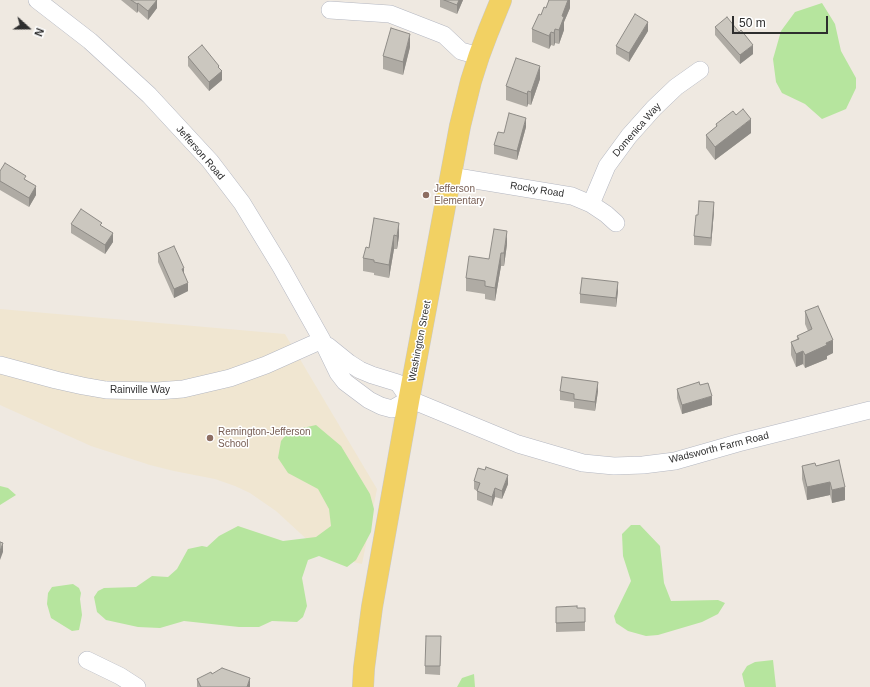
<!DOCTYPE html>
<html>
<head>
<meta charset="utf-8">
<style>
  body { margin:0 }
  #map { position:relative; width:870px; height:687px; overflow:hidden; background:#efe9e1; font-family:Helvetica,sans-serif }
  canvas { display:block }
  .north { position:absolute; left:8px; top:8px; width:40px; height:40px; -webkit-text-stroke:3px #fff; paint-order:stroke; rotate:111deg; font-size:11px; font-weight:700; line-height:16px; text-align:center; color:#2e2e2e }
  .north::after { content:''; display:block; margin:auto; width:14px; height:18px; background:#2e2e2e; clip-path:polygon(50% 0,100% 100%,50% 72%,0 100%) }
  .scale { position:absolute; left:732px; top:16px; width:96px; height:18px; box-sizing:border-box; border:2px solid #2e2e2e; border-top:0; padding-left:5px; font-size:12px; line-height:14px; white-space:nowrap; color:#2e2e2e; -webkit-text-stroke:3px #fff; paint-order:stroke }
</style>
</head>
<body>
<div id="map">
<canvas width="870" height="687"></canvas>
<div class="north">N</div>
<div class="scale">50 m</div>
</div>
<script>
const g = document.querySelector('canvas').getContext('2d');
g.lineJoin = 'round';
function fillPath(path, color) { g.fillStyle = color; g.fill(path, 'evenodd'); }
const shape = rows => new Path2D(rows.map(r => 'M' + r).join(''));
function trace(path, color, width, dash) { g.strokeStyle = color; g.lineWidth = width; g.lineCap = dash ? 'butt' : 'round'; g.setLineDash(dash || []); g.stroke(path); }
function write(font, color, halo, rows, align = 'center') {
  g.font = font + ' Helvetica,sans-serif'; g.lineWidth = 3; g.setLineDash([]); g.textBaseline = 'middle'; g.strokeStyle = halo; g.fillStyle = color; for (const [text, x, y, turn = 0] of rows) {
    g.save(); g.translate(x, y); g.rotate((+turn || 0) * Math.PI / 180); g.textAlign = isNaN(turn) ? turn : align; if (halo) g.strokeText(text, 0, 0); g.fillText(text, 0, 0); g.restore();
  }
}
fillPath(shape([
  [0,309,285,334,377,489,362,564,341,559,313,545,276,511,250,493,235,486,215,479,174,471,150,465,91,446,0,405]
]), '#f0e6d1');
fillPath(shape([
  [822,3,835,24,841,51,856,78,856,88,846,109,822,119,805,104,782,93,776,82,773,59,781,31,795,12],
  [316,425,341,446,370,494,374,509,371,532,356,560,347,567,319,556,308,560,302,578,307,606,303,617,297,622,272,621,259,627,239,627,184,621,160,628,138,627,106,620,97,612,94,597,98,591,104,588,136,587,152,576,168,577,177,569,188,549,202,546,207,547,219,536,238,526,283,541,316,537,331,526,329,509,318,489,288,473,278,458,281,441,289,431],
  [0,486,8,488,16,495,0,505],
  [631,525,640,525,660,546,664,583,671,601,718,600,725,603,718,614,702,622,658,635,646,636,628,631,616,623,614,616,631,581,623,556,622,534],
  [73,584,79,588,81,593,80,599,82,615,79,630,72,631,51,618,47,604,48,593,52,587],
  [773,660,776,687,745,687,742,674,747,666,755,662],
  [474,674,475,687,457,687,462,678]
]), '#b6e59e');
const minor = shape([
  [37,0,90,41,149,95,210,161,242,203,281,267,322,340,338,373,345,382,369,400,381,406,392,409,409,399],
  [330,10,390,14,444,35,461,51,479,56],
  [451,176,572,196,591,204,606,214,616,223],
  [591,204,607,166,629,136,654,108,676,87,700,70],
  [328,346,349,363,360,370,372,375,398,383,409,399],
  [0,365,56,380,83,386,106,390,157,391,183,389,230,378,266,365,322,340],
  [409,399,518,444,583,463,614,466,643,465,675,461,738,443,870,410],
  [87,660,120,676,137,687]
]);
const major = shape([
  [363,687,364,668,372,607,409,399,460,126,471,81,479,56,488,32,501,0]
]);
trace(minor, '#b4b7c1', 18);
trace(major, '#c9c9c9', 22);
trace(minor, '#fff', 17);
trace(major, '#f2d163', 21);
fillPath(shape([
  [121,0,157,0,157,8,148,20,138,11,137,13],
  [440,0,463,0,457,14,440,7],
  [570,0,570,8,564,22,564,30,559,44,555,43,554,46,551,45,549,49,532,42,532,29,546,8],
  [715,27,753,54,740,64,715,35],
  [648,31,629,62,616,54,616,46],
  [410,47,403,75,383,69,383,56],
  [188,57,219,68,222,80,209,91,188,66],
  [540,79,531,105,528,104,527,107,506,100,506,86],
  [716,124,751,133,715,160,706,148,706,135,716,127],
  [526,127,517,160,494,154,494,145,504,133],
  [0,171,26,180,36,195,29,207,0,190],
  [714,211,711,246,694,245,694,236],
  [374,218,399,236,397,249,394,249,389,278,374,275,374,273,363,271,363,258,369,248],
  [71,224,102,226,113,242,105,254,71,233],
  [507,244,504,266,501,266,495,301,485,299,485,294,466,291,466,278,489,259],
  [158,253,184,275,188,291,174,298,158,262],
  [618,291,616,307,580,303,580,294],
  [805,311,833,353,827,356,827,359,805,368,803,364,796,367,791,355,791,342,797,339,797,336,808,331,805,324],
  [677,389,712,405,682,414,677,398],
  [560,391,598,391,595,411,574,408,574,402,560,400],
  [802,466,816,466,845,500,832,503,830,495,807,500,802,479],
  [474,481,508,484,502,499,495,497,492,506,477,500,477,491,474,489],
  [556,607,577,608,585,608,585,631,556,632],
  [441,645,440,675,425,674,425,666],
  [212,674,250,687,197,687,197,679]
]), '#afaba4');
fillPath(shape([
  [157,0,157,8,148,20,148,11],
  [459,0,463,0,457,14,457,5],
  [568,0,570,0,570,8,564,22,564,30,559,44,559,30,562,16],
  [138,3,138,11,137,13,137,4],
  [648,22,648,31,629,62,629,53],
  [555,29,555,43,554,46,554,33],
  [551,32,551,45,549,49,549,36],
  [410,34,410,47,403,75,403,62],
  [753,45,753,54,740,64,740,55],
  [219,66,219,73,222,71,222,80,209,91,209,82],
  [540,66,540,79,531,105,531,92],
  [528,91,528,104,527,107,527,94],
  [526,118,526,127,517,160,517,151],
  [751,119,751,133,715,160,715,147],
  [36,186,36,195,29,207,29,198],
  [714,202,714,211,711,246,711,238],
  [399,223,399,236,397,249,397,236],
  [507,231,507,244,504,266,504,253],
  [113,233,113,242,105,254,105,245],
  [394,235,394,249,389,278,389,265],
  [501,253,501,266,495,301,495,288],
  [184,268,184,277,182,269],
  [618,282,618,291,616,307,616,298],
  [188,283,188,291,174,298,174,289],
  [833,340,833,353,827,356,827,359,805,368,805,355,826,343],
  [803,351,803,364,796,367,796,354],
  [598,382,598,391,595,411,595,402],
  [712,396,712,405,682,414,682,405],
  [508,475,508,484,502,499,502,491],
  [830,482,830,495,807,500,807,487],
  [845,487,845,500,832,503,832,490],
  [495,488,495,497,492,506,492,497],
  [3,543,3,552,0,560,0,566,0,551],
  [250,678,250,687,247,687]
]), '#8e8b86');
const building = shape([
  [131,0,157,0,148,11,138,3,137,4,131,0],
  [444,0,459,0,457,5,444,0],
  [549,0,568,0,562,16,564,17,559,30,555,29,554,33,551,32,549,36,532,29,539,14,541,15,544,7,546,8,549,0],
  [635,14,648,22,629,53,616,46,635,14],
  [727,17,739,32,741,30,753,45,740,55,715,27,727,17],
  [391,28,410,34,403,62,383,56,391,28],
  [202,45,219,66,218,67,222,71,209,82,188,57,202,45],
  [516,58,540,66,531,92,528,91,527,94,506,86,516,58],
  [743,109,751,119,715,147,706,135,717,126,716,124,733,111,736,115,743,109],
  [509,113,526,118,517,151,494,145,498,132,504,133,509,113],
  [5,163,26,176,24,179,36,186,29,198,0,181,0,171,5,163],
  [699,201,714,202,711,238,694,236,696,215,698,215,699,201],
  [81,209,102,223,100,225,113,233,105,245,71,224,81,209],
  [374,218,399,223,397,236,394,235,389,265,374,262,374,260,363,258,366,247,369,248,374,218],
  [494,229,507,231,504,253,501,253,495,288,485,286,485,281,466,278,469,256,489,259,494,229],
  [174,246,184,268,182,269,188,283,174,289,158,253,174,246],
  [582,278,618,282,616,298,580,294,582,278],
  [818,306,833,340,826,343,827,345,805,355,803,351,796,354,791,342,799,339,797,336,812,329,805,311,818,306],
  [562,377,598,382,595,402,574,399,574,394,560,391,562,377],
  [699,382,700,385,708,383,712,396,682,405,677,389,699,382],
  [839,460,845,487,832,490,830,482,807,487,802,466,815,463,816,466,839,460],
  [486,467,508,475,502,491,495,488,492,497,477,491,480,483,474,481,478,468,485,470,486,467],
  [0,542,3,543,0,551,0,542],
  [577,606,577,608,585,608,585,622,556,623,556,607,577,606],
  [426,636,441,636,440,666,425,666,426,636],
  [222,668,250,678,247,687,201,687,197,679,211,672,212,674,222,668]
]);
fillPath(building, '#cbc7bf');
trace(building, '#8e8b86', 1);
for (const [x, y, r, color] of [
  [426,195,4,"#8d6e63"],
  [210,438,4,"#8d6e63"]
]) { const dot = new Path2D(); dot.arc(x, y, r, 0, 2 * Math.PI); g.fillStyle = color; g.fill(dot); trace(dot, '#fff', 1.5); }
write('10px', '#2e2e2e', '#fff', [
  ["Domenica Way",637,130,-49],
  ["Jefferson Road",200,153,49],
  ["Rocky Road",537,190,9],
  ["Washington Street",420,341,-79],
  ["Rainville Way",140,390],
  ["Wadsworth Farm Road",719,448,-14]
]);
write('10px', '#785e54', '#fff', [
  ["Jefferson",434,189],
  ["Elementary",434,201],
  ["Remington-Jefferson",218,432],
  ["School",218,444]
], 'left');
</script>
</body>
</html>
